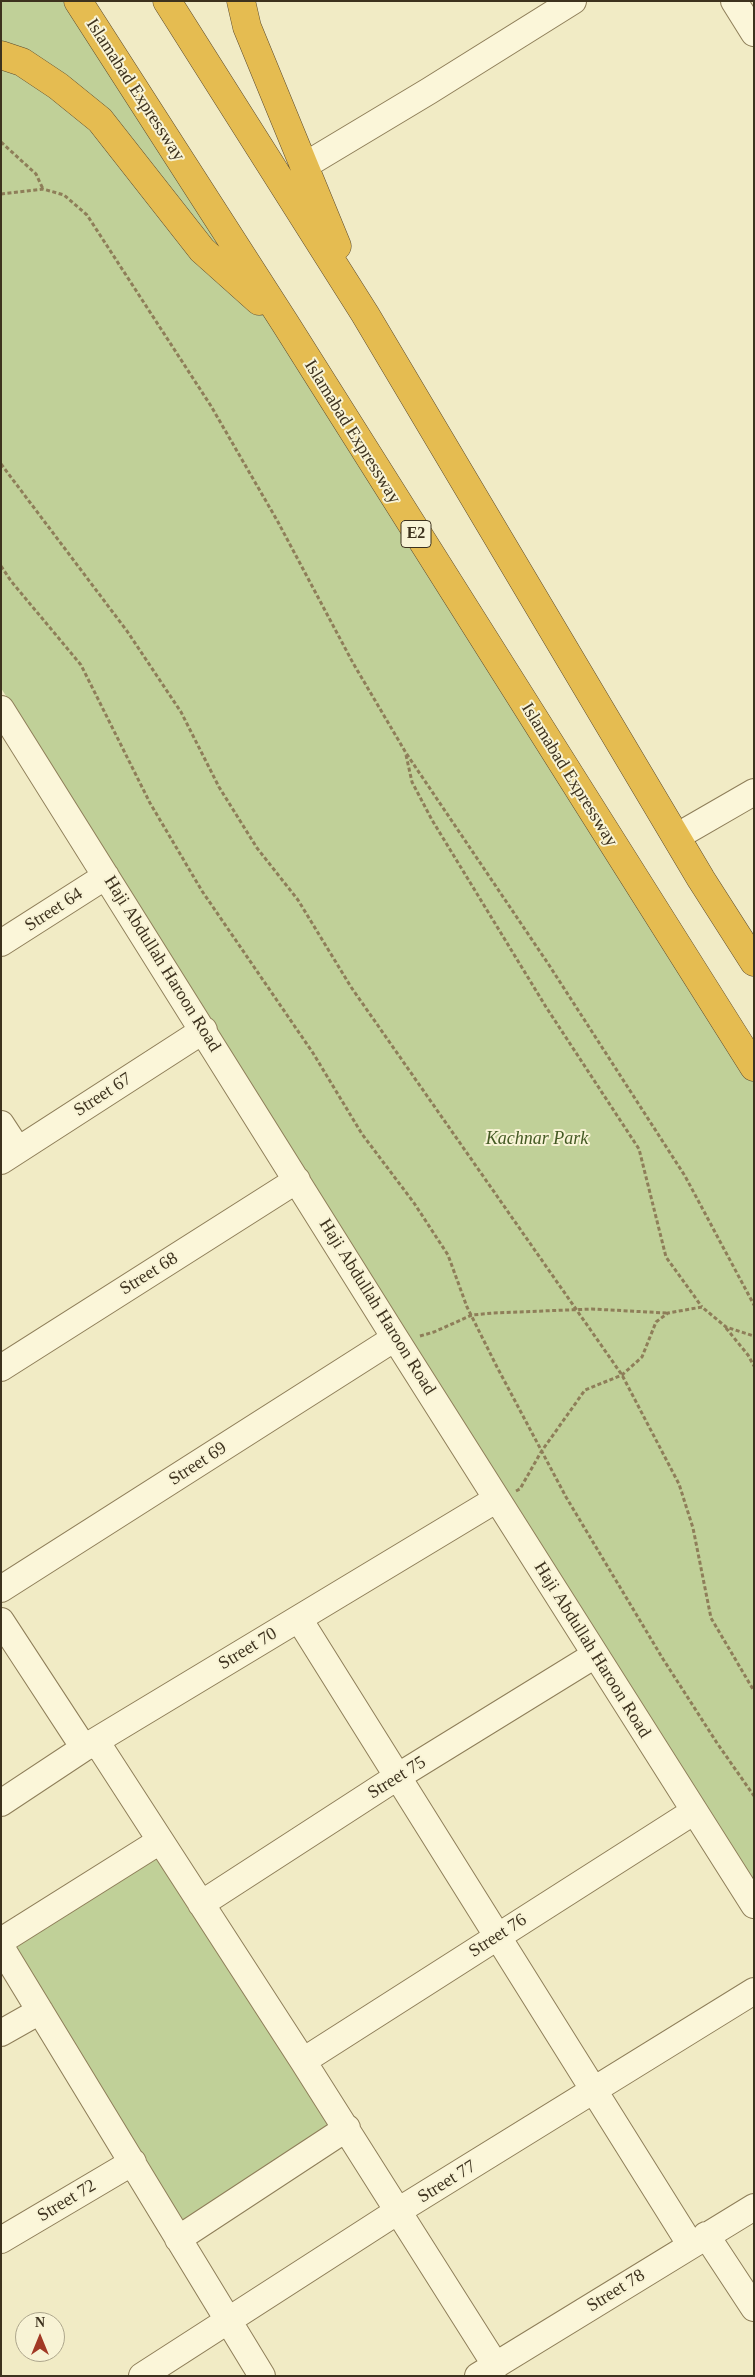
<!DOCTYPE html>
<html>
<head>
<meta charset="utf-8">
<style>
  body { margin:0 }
  #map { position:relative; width:755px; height:2377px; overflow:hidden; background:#f1ebc5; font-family:Georgia,serif }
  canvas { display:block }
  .frame { position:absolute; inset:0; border:2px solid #3d321e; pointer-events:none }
  .north { position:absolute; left:15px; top:2312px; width:50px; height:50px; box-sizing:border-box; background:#f8f3d5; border:1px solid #ada68c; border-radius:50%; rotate:0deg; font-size:14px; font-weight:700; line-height:20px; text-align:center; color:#3d321e }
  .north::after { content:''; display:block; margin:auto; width:18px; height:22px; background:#a13925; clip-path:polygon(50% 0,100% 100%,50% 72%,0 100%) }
</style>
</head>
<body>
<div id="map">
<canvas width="755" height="2377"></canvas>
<div class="frame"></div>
<div class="north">N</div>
</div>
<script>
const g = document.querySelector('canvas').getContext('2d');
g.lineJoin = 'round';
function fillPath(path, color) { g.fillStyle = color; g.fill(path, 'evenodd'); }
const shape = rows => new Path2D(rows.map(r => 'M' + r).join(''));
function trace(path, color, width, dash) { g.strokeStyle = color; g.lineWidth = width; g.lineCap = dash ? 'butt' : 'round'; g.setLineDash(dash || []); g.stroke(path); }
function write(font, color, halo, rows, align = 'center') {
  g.font = font + ' Georgia,serif'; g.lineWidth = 4; g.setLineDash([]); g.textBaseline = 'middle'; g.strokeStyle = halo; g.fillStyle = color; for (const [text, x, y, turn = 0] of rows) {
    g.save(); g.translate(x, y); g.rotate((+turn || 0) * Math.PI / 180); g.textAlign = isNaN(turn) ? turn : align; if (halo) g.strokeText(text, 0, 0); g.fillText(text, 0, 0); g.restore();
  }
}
fillPath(shape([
  [1,1,69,1,754,1076,754,1893,1,688],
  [160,1848,337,2124,178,2228,7,1943]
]), '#c0d098');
const minor = shape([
  [734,1,754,33],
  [304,166,429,91,573,1],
  [1,709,395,1338,754,1905],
  [676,837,754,792],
  [1,943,106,876],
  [1,1124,18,1150],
  [1,1161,204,1030],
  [1,1368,297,1180],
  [1,1589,395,1338],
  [299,1619,690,2244],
  [1,1621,84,1748],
  [96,1741,303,2061,496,2366],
  [1,1803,84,1748,497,1499],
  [201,1904,397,1777,595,1655],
  [1,1941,160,1841],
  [1,1947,262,2376],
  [1,2033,40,2011],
  [303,2061,693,1812],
  [706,2235,754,2308],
  [178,2239,347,2128],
  [1,2240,133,2162],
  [142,2376,398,2211,754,1991],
  [478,2376,754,2207]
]);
const highway = shape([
  [78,1,285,323,754,1067],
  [167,1,365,314,701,879,754,962],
  [241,1,247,27,337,246],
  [1,55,22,62,58,86,100,120,202,250,259,301]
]);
trace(minor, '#8e7e59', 28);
trace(highway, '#5b4a2e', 29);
trace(shape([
  [1,142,36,174,43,189],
  [1,194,43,189,64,195,87,215,211,406,278,522,353,663,406,753,549,965,685,1176,754,1305],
  [1,464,127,631,181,712,219,787,257,848,298,900,351,987,622,1375,679,1484,693,1528,711,1618,754,1691],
  [1,566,11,581,81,665,150,803,202,891,313,1053,362,1134,414,1203,448,1255,467,1307,497,1367,566,1497,663,1659,717,1743,754,1796],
  [406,755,412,782,432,820,546,1007,639,1149,666,1257,702,1307],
  [726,1328,748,1355,754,1366],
  [420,1336,434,1332,472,1315,493,1313,592,1309,667,1313],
  [516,1491,520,1489,541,1452,585,1390,622,1375,642,1357,656,1322,668,1313,702,1307,726,1327,754,1336]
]), '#8e7e59', 3, [4, 2.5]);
trace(minor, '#fbf6d9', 26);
trace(highway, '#e5bc51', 28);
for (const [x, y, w] of [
  [416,534,30]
]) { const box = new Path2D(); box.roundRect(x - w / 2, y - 13.5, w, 27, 4); g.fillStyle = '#f8f3d5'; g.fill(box); trace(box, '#3d321e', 1); }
write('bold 16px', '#3d321e', null, [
  ["E2",416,534]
]);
write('18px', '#3d321e', '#f8f3d5', [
  ["Islamabad Expressway",135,90,57],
  ["Islamabad Expressway",352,432,58],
  ["Islamabad Expressway",569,775,58],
  ["Street 64",54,910,-33],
  ["Haji Abdullah Haroon Road",162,964,58],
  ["Street 67",103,1095,-33],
  ["Street 68",149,1274,-32],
  ["Haji Abdullah Haroon Road",377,1307,58],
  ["Street 69",198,1464,-33],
  ["Street 70",248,1649,-31],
  ["Haji Abdullah Haroon Road",592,1650,58],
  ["Street 75",397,1778,-32],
  ["Street 76",498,1936,-33],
  ["Street 77",447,2182,-32],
  ["Street 72",67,2201,-31],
  ["Street 78",616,2291,-32]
]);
write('italic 18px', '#445a24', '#f8f3d5', [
  ["Kachnar Park",537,1139]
]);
</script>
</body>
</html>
